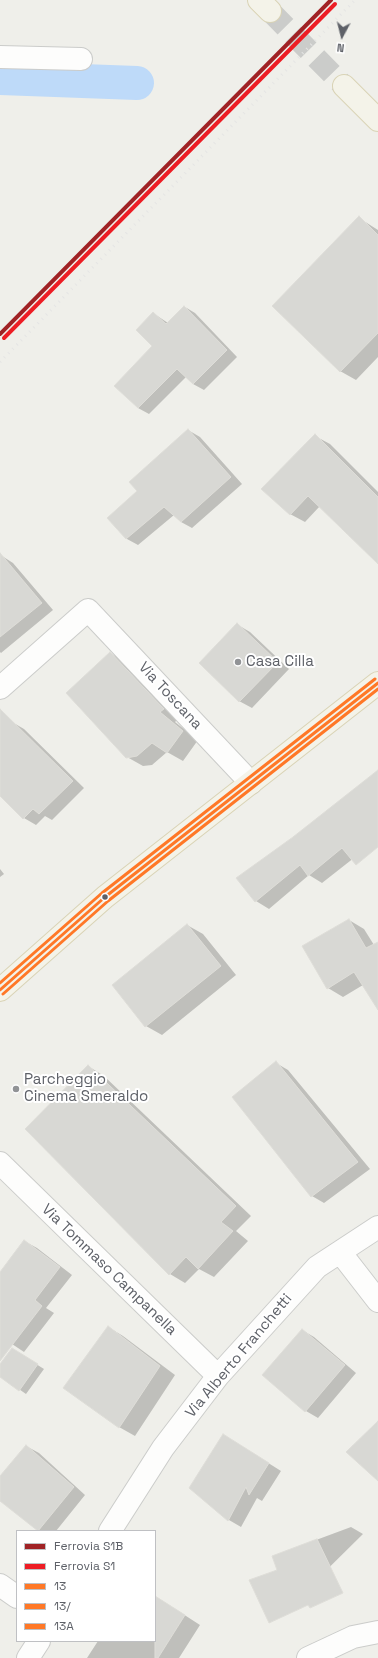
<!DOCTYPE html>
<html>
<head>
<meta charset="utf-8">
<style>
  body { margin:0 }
  #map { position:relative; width:378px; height:1658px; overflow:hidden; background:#efefea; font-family:"Space Grotesk",sans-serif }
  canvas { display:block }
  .legend { position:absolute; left:16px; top:1530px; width:140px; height:112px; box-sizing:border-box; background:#fff; border:1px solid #bfc0c3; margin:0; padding:5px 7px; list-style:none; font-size:12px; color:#5e6168 }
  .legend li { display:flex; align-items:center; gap:8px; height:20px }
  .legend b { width:20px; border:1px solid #bfc0c3 }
  .north { position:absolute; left:322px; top:16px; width:40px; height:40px; -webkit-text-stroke:3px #fff; paint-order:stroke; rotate:187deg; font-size:11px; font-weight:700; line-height:16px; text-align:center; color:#5e6168 }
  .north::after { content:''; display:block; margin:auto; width:14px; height:18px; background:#5e6168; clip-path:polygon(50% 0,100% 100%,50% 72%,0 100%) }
</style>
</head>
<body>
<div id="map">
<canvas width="378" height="1658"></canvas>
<ul class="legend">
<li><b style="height:5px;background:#a02225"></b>Ferrovia S1B</li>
<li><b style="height:5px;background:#ed1d24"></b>Ferrovia S1</li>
<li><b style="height:5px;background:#ff7827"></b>13</li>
<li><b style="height:5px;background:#ff7827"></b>13/</li>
<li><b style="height:5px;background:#ff7827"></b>13A</li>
</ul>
<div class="north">N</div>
</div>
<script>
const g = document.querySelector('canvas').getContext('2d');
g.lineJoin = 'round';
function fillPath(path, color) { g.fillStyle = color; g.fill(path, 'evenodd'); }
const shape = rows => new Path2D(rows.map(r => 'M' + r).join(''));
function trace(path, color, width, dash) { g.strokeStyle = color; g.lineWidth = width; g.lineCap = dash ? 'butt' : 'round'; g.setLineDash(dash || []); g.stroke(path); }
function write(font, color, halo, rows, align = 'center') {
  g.font = font + ' "Space Grotesk",sans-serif'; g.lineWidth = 4; g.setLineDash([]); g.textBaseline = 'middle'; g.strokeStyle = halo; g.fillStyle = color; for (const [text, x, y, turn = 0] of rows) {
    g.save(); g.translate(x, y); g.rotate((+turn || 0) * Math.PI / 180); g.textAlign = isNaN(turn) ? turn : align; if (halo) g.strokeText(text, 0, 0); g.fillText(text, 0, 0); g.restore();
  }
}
fillPath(shape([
  [359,218,378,230,378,357,356,380,340,371],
  [185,307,195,313,237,357,204,390,193,384,186,377,149,414,138,408,154,346,153,313,168,323],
  [188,430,200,437,242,484,192,528,181,522,174,515,138,545,127,539,108,518,138,491],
  [315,436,330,444,378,492,378,563,320,506,305,522,290,514],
  [2,556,13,563,53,610,1,653,0,652,0,558],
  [238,625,250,632,289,669,252,708,239,701],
  [110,653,126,662,179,718,175,722,198,740,183,761,167,752,152,765,143,766,127,757],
  [12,722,24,729,84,788,52,820,45,816,36,825,24,818,0,795,0,734],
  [378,771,378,839,322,883,309,875,269,909,256,901,294,838],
  [0,869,4,874,0,877],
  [349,920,364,929,374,945,378,943,378,1004,363,985,343,997,328,988],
  [187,925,203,934,236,975,162,1035,146,1026],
  [276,1063,288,1070,370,1169,324,1203,312,1196,233,1097],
  [88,1066,104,1076,251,1216,236,1231,248,1241,214,1277,199,1269,185,1283,170,1274],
  [24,1241,37,1248,72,1275,46,1308,54,1313,24,1352,0,1336,0,1279],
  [108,1327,123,1336,175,1375,135,1436,119,1427],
  [302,1330,314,1337,356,1373,318,1418,306,1411,264,1375],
  [12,1349,44,1369,26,1394,0,1376,0,1365],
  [235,1442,281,1471,262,1501,257,1498,241,1527,229,1520,190,1488],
  [26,1446,39,1453,85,1495,56,1531,40,1531,0,1499,0,1478],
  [351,1527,363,1534,277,1619,278,1571,273,1556],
  [155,1596,200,1625,179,1658,87,1658,98,1641,155,1641]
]), '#0003');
trace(shape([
  [0,78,137,83]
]), '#bedaf9', 34);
const building = shape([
  [359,216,378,235,378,333,340,372,272,306,359,216],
  [184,306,227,350,193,384,177,369,138,408,114,386,152,346,136,330,153,312,166,324,184,306],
  [188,429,231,477,181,522,164,507,126,539,107,518,137,491,129,482,188,429],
  [315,434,378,497,378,564,308,496,290,515,261,489,315,434],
  [0,553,42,603,0,637,0,553],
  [237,623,278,662,239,702,199,663,237,623],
  [110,652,164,709,160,712,183,731,167,753,152,743,137,756,126,758,66,693,110,652],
  [0,709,73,781,39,814,33,809,23,819,0,796,0,709],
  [378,770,378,847,356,865,342,848,308,876,300,865,255,902,236,878,293,837,378,770],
  [349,919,366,948,378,942,378,1010,354,972,327,989,302,946,349,919],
  [187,924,221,966,145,1027,112,985,187,924],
  [276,1061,358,1162,311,1197,232,1097,276,1061],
  [88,1065,236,1206,221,1222,233,1231,198,1269,186,1257,169,1275,25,1129,88,1065],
  [24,1240,60,1267,35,1300,42,1306,0,1361,0,1272,24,1240],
  [108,1326,160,1366,119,1428,63,1388,108,1326],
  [302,1329,345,1365,305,1412,262,1375,302,1329],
  [12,1348,38,1364,19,1391,0,1377,0,1364,12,1348],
  [378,1421,378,1481,346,1452,378,1421],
  [223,1434,269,1463,249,1495,246,1487,228,1521,189,1488,223,1434],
  [26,1445,74,1487,38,1531,0,1501,0,1476,26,1445],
  [317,1539,343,1593,310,1608,308,1605,269,1623,249,1580,277,1570,272,1556,317,1539],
  [155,1596,185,1615,158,1658,155,1658,155,1596]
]);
fillPath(building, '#d8d8d4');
trace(building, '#deddd8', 1);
trace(shape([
  [270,11,344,86]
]), '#cbccca', 22, [22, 11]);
const street = shape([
  [0,57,81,59],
  [0,688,88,610,251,783],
  [0,1163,218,1376],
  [340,1252,378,1301],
  [110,1531,163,1448,218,1376,317,1267,378,1227],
  [0,1585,17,1597],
  [28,1658,39,1641],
  [308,1658,353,1637,378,1632]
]);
const primary = shape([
  [259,0,270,11],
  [344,86,378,120],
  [0,990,105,897,378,683]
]);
trace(street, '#cbccca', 24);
trace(primary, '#d9d3b5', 24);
trace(street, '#fdfdfc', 22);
trace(primary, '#f4f3e9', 22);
trace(shape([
  [0,362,355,0]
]), '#e5e5e4', 3, [1, 5]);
trace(shape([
  [0,990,105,897,378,683]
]), '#ff7827', 3);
trace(shape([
  [3,994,108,901,378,689]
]), '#ff7827', 3);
trace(shape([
  [0,983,102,893,375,679]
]), '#ff7827', 3);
trace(shape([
  [0,334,331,0]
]), '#a02225', 4);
trace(shape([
  [4,338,335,4]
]), '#ed1d24', 4);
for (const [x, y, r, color] of [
  [238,662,4,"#919396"],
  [105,897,3.5,"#5e6168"],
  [16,1089,4,"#919396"]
]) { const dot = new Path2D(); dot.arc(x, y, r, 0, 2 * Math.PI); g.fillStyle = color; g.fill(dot); trace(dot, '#fff', 1.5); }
write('15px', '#5e6168', '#fff', [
  ["Casa Cilla",246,662],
  ["Parcheggio",24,1080],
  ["Cinema Smeraldo",24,1097]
], 'left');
write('15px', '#5e6168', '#fff', [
  ["Via Toscana",170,696,47],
  ["Via Tommaso Campanella",109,1270,44],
  ["Via Alberto Franchetti",239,1356,-50]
]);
</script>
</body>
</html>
